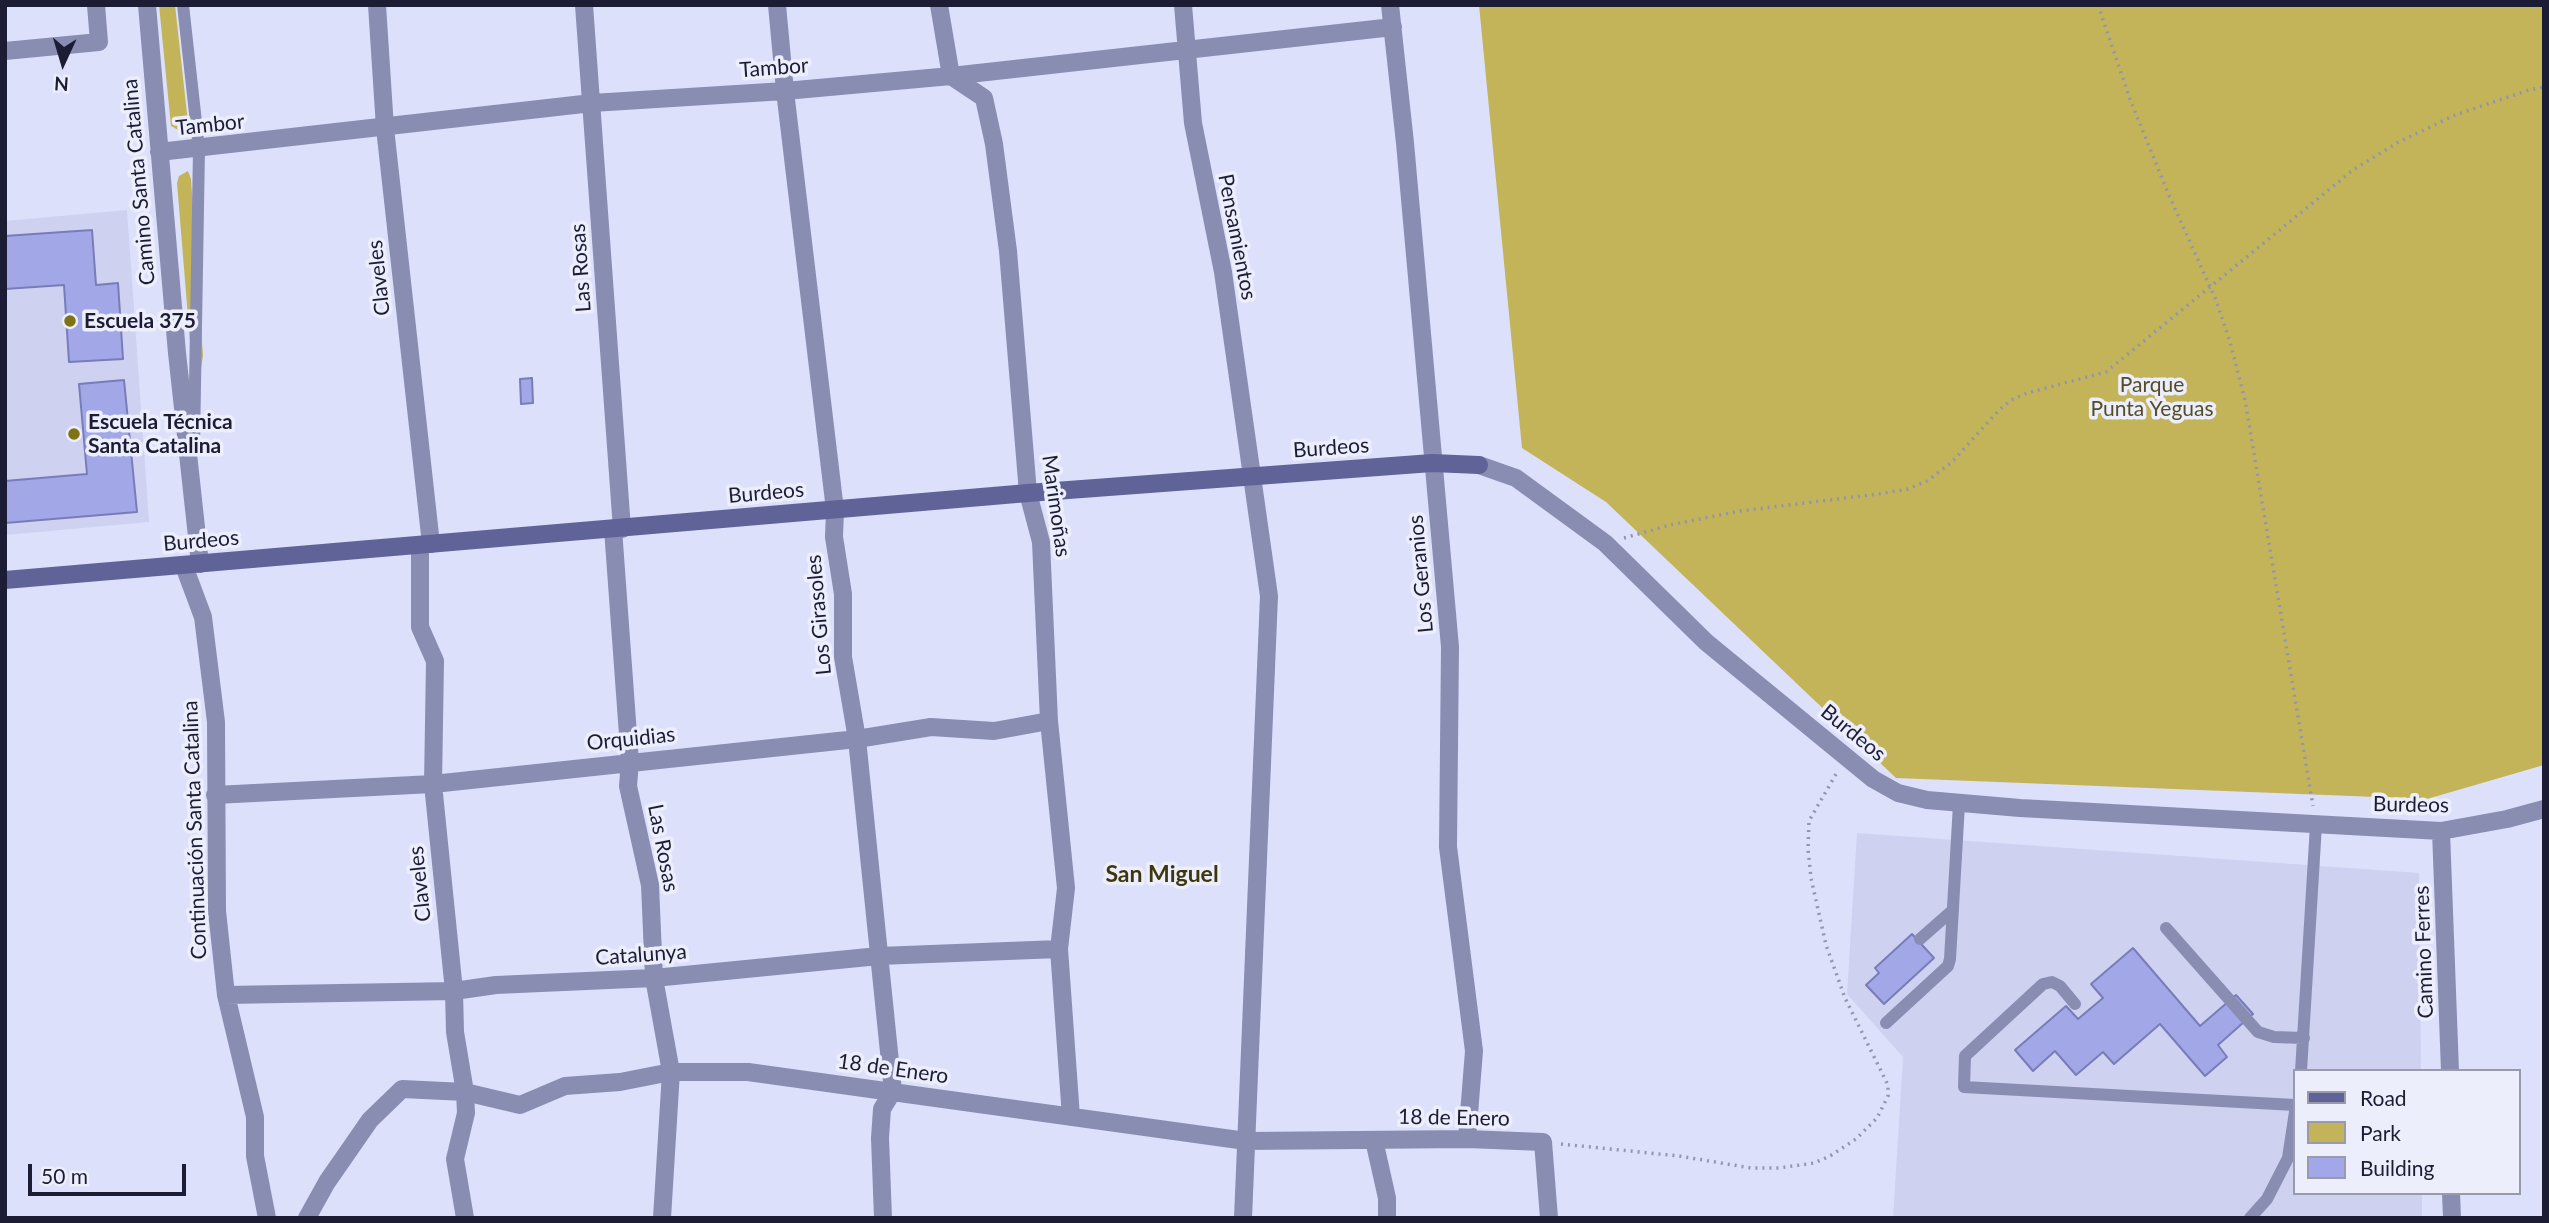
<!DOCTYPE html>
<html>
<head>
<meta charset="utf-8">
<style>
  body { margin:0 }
  #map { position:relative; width:2549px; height:1223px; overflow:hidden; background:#dde0fb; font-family:Lato,sans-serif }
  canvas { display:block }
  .frame { position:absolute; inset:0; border:7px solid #1c1d35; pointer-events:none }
  .legend { position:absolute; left:2293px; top:1069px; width:228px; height:126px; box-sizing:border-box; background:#eceefc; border:2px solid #999aac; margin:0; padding:9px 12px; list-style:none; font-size:21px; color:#1c1d35 }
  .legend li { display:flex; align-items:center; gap:14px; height:35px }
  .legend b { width:35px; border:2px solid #999aac }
  .north { position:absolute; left:28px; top:28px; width:70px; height:70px; -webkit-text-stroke:5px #eceefc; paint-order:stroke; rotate:184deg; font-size:19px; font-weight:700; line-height:28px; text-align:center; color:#1c1d35 }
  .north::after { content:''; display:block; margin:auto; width:24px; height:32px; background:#1c1d35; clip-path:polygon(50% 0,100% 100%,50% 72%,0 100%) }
  .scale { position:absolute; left:28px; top:1164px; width:158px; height:32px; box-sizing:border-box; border:4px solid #1c1d35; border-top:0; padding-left:9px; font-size:21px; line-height:24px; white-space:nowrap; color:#1c1d35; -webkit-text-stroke:5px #eceefc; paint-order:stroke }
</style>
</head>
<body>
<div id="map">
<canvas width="2549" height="1223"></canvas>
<div class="frame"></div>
<ul class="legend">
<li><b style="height:9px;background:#606398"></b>Road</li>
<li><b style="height:19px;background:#c3b459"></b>Park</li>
<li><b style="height:19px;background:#a2a7e7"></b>Building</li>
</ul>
<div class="north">N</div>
<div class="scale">50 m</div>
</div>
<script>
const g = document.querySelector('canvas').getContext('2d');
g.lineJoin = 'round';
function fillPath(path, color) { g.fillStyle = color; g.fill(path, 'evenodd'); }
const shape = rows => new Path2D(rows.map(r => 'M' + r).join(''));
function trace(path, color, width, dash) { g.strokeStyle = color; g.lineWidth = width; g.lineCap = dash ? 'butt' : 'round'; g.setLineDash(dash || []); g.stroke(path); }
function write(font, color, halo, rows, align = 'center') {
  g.font = font + ' Lato,sans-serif'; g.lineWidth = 7; g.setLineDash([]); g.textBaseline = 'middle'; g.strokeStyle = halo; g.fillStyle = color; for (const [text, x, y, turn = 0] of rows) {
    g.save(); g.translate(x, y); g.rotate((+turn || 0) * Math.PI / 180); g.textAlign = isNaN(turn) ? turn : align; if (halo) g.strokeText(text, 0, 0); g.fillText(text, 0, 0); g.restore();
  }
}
fillPath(shape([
  [127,210,149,522,5,535,5,221],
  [1857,833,2419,873,2421,1071,2295,1071,2295,1193,2422,1193,2422,1218,1893,1218,1903,1057,1847,994]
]), '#ced1ef');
fillPath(shape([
  [159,5,175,5,188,123,182,132,171,126],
  [1479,5,2544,5,2544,765,2427,799,1896,778,1606,502,1522,448],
  [188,171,191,179,203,356,201,368,192,366,177,183,179,176]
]), '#c3b459');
const building = shape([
  [92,230,96,285,118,283,123,359,69,362,64,285,5,289,5,236,92,230],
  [532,378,533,403,521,404,520,379,532,378],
  [124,380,137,512,5,523,5,481,87,474,79,384,124,380],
  [1912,934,1934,958,1884,1004,1866,985,1879,973,1875,968,1912,934],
  [2133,948,2200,1026,2236,995,2253,1014,2218,1045,2227,1057,2205,1076,2160,1024,2114,1064,2103,1052,2076,1075,2055,1051,2033,1071,2015,1050,2066,1006,2078,1019,2103,998,2091,984,2133,948]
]);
fillPath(building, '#a2a7e7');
trace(building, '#787cb8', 2);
trace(shape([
  [2098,5,2131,102,2168,193,2216,300,2230,342,2245,400,2313,806],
  [1624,538,1670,525,1740,511,1878,494,1908,489,1927,481,1952,462,2000,409,2013,399,2027,393,2106,372,2353,170,2397,143,2455,115,2529,90,2544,87],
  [1561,1144,1679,1156,1751,1168,1779,1168,1814,1163,1830,1156,1856,1139,1877,1118,1888,1096,1888,1085,1845,998,1826,945,1811,878,1808,849,1809,821,1836,774]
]), '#9395af', 3.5, [2, 5]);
trace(shape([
  [183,5,199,149,194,445],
  [2166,928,2258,1032,2274,1037,2304,1038],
  [1920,939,1953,910],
  [2075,1004,2060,986,2052,982,2043,984,1965,1056,1964,1087,2295,1105],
  [1886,1023,1948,966,1950,959,1959,804],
  [2301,1071,2316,825],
  [2250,1218,2267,1199,2288,1158,2295,1112]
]), '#898db2', 12);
trace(shape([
  [147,5,177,353,200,564],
  [377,5,385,128,431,544],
  [584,5,622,529],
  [777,5,785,91,835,510,834,537,843,594,843,657,857,739,893,1091,882,1109,880,1138,883,1218],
  [939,5,951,76,984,98,994,144,1008,251,1028,493,1041,542,1049,721,1066,888,1059,949,1071,1117],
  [1183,5,1193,123,1223,272,1269,596,1243,1218],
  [1390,5,1405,143,1450,647,1448,847,1474,1051,1467,1139],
  [5,51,99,42,96,5],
  [159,152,592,103,785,91,951,76,1393,27],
  [1479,465,1516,478,1605,543,1706,642,1873,779,1898,793,1927,800,2020,808,2441,831,2507,819,2544,809],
  [613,529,630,762,628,786,650,885,654,978,671,1072,662,1218],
  [420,545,420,627,435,661,433,784,454,991,455,1032,465,1092,466,1113,455,1159,465,1218],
  [184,566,203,617,216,722,217,911,226,995,255,1117,255,1156,267,1218],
  [215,795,433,784,857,739,931,727,994,731,1049,721],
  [2441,831,2450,1071],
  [226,995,454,991,496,985,654,978,879,956,1059,949],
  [1374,1140,1387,1198,1387,1218],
  [2451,1193,2452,1218],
  [307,1218,327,1182,370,1120,402,1089,465,1092,520,1105,565,1086,620,1082,671,1072,748,1072,1246,1141,1467,1139,1543,1142,1549,1218]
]), '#898db2', 18);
trace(shape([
  [5,580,1028,493,1432,463,1479,465]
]), '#606398', 18);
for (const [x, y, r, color] of [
  [70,321,7,"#7f7212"],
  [74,434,7,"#7f7212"]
]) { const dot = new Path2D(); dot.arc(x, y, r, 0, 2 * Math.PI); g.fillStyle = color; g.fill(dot); trace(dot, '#eceefc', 2.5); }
write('21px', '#1c1d35', '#eceefc', [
  ["Tambor",774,68,-4],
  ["Tambor",210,125,-6],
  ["Camino Santa Catalina",139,182,-95],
  ["Pensamientos",1237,237,79],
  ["Las Rosas",581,268,-94],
  ["Claveles",379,278,-96],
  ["Burdeos",1331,448,-4],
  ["Burdeos",766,493,-5],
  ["Marimoñas",1056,506,82],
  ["Burdeos",201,541,-5],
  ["Los Geranios",1421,574,-95],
  ["Los Girasoles",819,615,-95],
  ["Burdeos",1853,733,39],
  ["Orquidias",631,739,-6],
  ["Burdeos",2411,805,1],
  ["Continuación Santa Catalina",195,830,-92],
  ["Las Rosas",663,848,79],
  ["Claveles",420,884,-96],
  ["Camino Ferres",2424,952,-92],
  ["Catalunya",641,955,-4],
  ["18 de Enero",893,1069,8],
  ["18 de Enero",1454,1118,1]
]);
write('bold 21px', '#1c1d35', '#eceefc', [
  ["Escuela 375",84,321],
  ["Escuela Técnica",88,422],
  ["Santa Catalina",88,446]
], 'left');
write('21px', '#554e24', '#eceefc', [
  ["Parque",2152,385],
  ["Punta Yeguas",2152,409]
]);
write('bold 23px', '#3e370d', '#eceefc', [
  ["San Miguel",1162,875]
]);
</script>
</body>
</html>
